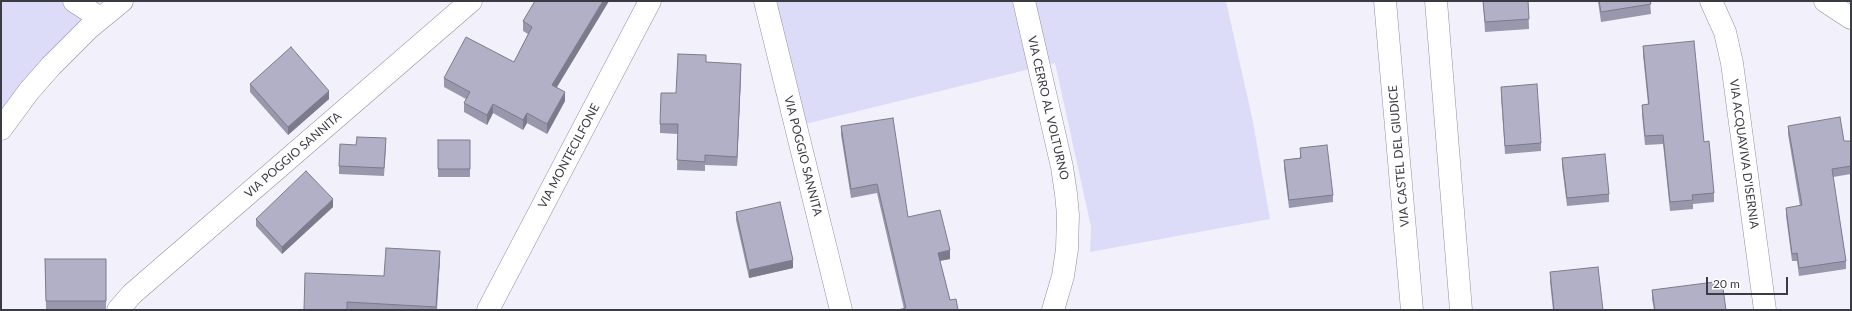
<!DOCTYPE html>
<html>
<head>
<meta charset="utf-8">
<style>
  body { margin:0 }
  #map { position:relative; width:1852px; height:311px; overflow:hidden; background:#f2f1fb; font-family:Lato,sans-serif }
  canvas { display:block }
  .frame { position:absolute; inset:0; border:2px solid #3b3b44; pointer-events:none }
  .scale { position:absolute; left:1706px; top:277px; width:82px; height:18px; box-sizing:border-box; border:2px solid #3b3b44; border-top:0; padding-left:5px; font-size:12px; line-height:14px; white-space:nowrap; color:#3b3b44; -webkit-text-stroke:3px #fff; paint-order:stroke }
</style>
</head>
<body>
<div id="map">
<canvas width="1852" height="311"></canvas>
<div class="frame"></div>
<div class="scale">20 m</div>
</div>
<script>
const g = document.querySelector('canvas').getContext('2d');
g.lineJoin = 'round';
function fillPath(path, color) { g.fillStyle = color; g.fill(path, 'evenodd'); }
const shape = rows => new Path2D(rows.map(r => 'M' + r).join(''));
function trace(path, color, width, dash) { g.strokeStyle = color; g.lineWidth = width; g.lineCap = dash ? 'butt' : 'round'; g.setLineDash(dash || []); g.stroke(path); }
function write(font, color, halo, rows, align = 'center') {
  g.font = font + ' Lato,sans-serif'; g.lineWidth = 3; g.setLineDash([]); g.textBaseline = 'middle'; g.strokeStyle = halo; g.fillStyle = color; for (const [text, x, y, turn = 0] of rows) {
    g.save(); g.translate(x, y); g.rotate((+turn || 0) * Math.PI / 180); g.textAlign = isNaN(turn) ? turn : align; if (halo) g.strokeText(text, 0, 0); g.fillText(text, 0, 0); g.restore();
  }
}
fillPath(shape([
  [1,1,74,1,100,18,1,129],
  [770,1,1226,1,1253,122,1270,219,1090,252,1091,227,1055,63,801,125]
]), '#dddcf8');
const minor = shape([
  [74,1,100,18],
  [765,1,841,310],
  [1024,1,1062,167,1066,194,1068,215,1067,249,1063,276,1053,310],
  [1385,1,1412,310],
  [1436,1,1461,310],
  [1711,1,1725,32,1732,63,1765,310],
  [1825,1,1851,18],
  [118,310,132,294,471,1],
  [488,310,650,1]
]);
const tertiary = shape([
  [1,129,29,91,51,66,89,28,122,1]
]);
trace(minor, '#8f8ea4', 23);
trace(tertiary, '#8f8ea4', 23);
trace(minor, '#fff', 22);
trace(tertiary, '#fff', 22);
fillPath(shape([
  [535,1,609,1,557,87,565,101,547,134,527,123,523,130,493,113,487,125,464,112,464,103,466,99,444,87,444,78,514,62,528,34,523,31,523,21],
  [1483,1,1528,1,1529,29,1485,32],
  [1598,1,1650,1,1651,14,1601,22],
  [1643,46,1704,142,1714,193,1714,202,1693,204,1693,209,1670,211,1663,144,1645,145,1642,114,1642,105,1648,104,1643,55],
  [706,62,741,73,737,166,705,165,705,171,677,170,678,134,660,133,660,124,676,93],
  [250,84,329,99,288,135,250,92],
  [1501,87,1541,143,1541,151,1505,154,1501,95],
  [841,126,908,217,950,259,940,261,950,300,904,309,877,193,851,198,841,135],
  [1788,126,1844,141,1851,141,1851,174,1833,177,1846,261,1846,269,1799,276,1797,261,1792,261,1786,216,1786,208,1800,206,1788,134],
  [438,140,470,140,470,177,438,177],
  [356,145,386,146,384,176,339,174,339,166],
  [1300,148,1333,195,1333,202,1289,208,1284,168,1284,160,1300,158],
  [1562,158,1609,194,1609,202,1567,206,1562,166],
  [333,207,282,254,256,226,256,219],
  [736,212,793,268,749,278,736,220],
  [45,259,106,259,106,309,46,309],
  [440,259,437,310,356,310,347,309,304,310,384,276],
  [1550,272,1603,310,1553,310,1550,282],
  [1652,290,1726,310,1654,310,1652,299]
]), '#9897ab');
fillPath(shape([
  [603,1,609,1,552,95,552,85],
  [741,64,741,73,737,166,737,157],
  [329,91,329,99,288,135,288,127],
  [565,92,565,101,547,134,547,124],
  [493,104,493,113,487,125,487,115],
  [527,113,527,123,523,130,523,120],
  [333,199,333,207,282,254,282,247],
  [950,250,950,259,938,261,938,253],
  [440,251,440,259,436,310],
  [793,260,793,268,749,278,749,270]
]), '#7c7b8b');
const building = shape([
  [535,1,603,1,552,85,565,92,547,124,527,113,523,120,493,104,487,115,464,103,470,92,444,78,466,37,514,62,532,27,523,21,535,1],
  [1483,1,1528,1,1529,19,1485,22,1483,1],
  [1599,1,1650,1,1651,4,1601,12,1599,1],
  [1694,41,1704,142,1709,141,1714,193,1692,195,1693,200,1670,202,1663,135,1645,136,1642,105,1649,104,1643,46,1694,41],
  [291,47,329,91,288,127,250,84,291,47],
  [678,54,706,55,706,62,741,64,737,157,705,155,705,162,677,160,678,124,660,124,661,93,676,93,678,54],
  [1537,84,1541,143,1505,146,1501,87,1537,84],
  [1840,117,1844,141,1851,141,1851,166,1832,169,1846,261,1799,268,1797,253,1792,254,1786,208,1802,205,1788,126,1840,117],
  [893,118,908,217,940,210,950,250,938,253,950,300,956,299,958,310,898,310,906,308,877,184,851,189,841,126,893,118],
  [357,137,386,138,384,168,339,166,340,144,356,145,357,137],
  [438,140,470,140,470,169,438,169,438,140],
  [1327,145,1333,195,1289,200,1284,160,1301,158,1300,148,1327,145],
  [1605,154,1609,194,1567,198,1562,158,1605,154],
  [306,171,333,199,282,247,256,219,306,171],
  [780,202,793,260,749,270,736,212,780,202],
  [386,248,440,251,436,307,347,302,347,310,304,310,305,273,384,276,386,248],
  [45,259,106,259,106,301,46,301,45,259],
  [1598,267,1603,310,1554,310,1550,272,1598,267],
  [1722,281,1726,310,1655,310,1652,290,1722,281]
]);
fillPath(building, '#b1b0c7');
trace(building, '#7c7b8b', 1);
write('12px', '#3b3b44', '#fff', [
  ["VIA CERRO AL VOLTURNO",1048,108,77],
  ["VIA ACQUAVIVA D'ISERNIA",1744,154,82],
  ["VIA POGGIO SANNITA",293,155,-41],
  ["VIA MONTECILFONE",569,156,-62],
  ["VIA POGGIO SANNITA",803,156,76],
  ["VIA CASTEL DEL GIUDICE",1399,156,-95]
]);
</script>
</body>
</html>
